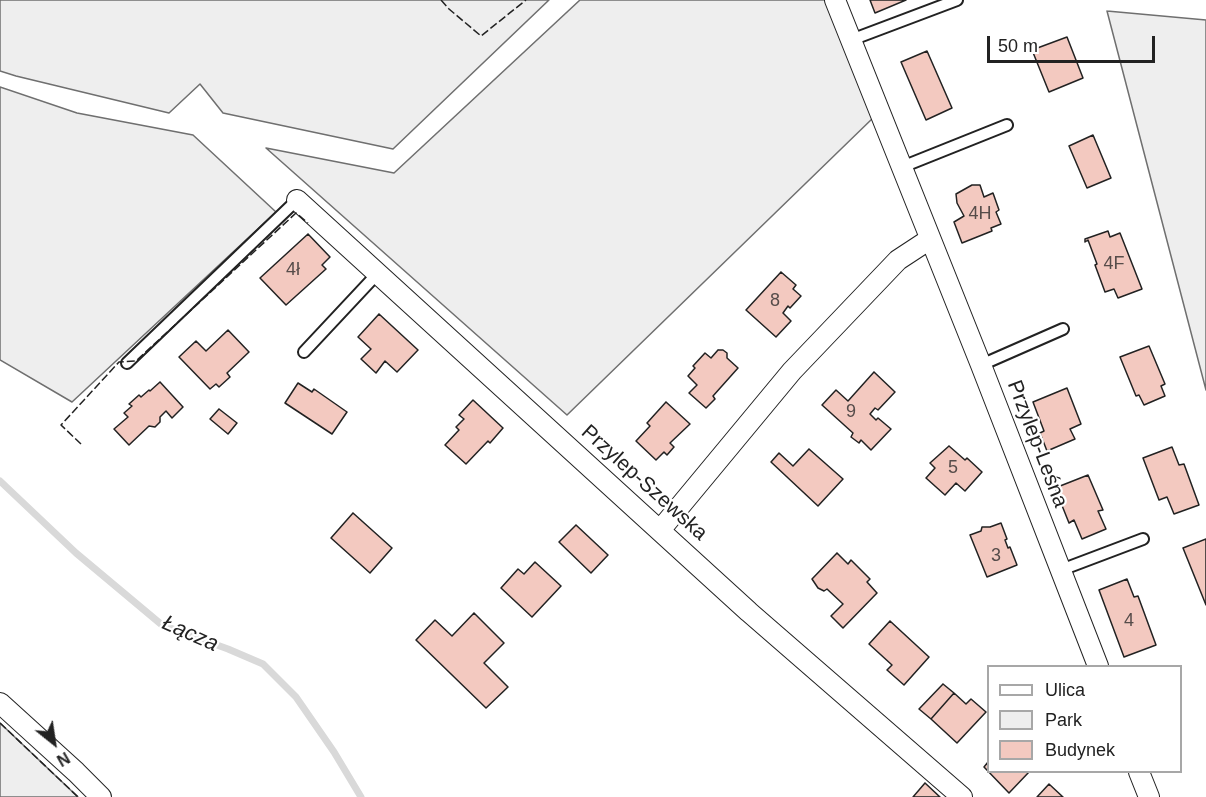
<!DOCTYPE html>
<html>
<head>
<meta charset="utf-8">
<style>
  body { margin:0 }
  #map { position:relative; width:1206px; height:797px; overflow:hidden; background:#fff; font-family:Helvetica,sans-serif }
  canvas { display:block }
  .legend { position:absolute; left:987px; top:665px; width:195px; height:108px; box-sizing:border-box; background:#fff; border:2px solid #a7a7a7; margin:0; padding:8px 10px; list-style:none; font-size:18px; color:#222 }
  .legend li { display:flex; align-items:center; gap:12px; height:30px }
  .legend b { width:30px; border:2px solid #a7a7a7 }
  .north { position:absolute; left:24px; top:713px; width:60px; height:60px; -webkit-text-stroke:4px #fff; paint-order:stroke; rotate:150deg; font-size:16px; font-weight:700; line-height:24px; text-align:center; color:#222 }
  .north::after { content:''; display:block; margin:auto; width:21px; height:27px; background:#222; clip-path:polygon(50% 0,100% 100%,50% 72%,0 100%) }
  .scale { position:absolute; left:987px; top:36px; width:168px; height:27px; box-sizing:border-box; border:3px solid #222; border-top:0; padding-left:8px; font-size:18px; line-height:21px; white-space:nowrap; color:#222; -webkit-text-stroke:4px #fff; paint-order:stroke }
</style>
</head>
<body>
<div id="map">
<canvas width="1206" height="797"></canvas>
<ul class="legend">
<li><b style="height:8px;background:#fff"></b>Ulica</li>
<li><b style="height:16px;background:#eee"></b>Park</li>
<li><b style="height:16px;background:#f3c9c0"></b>Budynek</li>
</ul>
<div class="north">N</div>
<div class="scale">50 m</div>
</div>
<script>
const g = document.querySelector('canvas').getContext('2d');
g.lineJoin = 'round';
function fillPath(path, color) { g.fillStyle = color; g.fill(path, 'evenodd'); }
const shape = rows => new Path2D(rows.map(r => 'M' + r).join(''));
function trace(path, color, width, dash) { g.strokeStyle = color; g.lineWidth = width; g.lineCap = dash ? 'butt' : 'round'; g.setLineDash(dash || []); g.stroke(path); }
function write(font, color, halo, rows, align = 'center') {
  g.font = font + ' Helvetica,sans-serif'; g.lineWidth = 4.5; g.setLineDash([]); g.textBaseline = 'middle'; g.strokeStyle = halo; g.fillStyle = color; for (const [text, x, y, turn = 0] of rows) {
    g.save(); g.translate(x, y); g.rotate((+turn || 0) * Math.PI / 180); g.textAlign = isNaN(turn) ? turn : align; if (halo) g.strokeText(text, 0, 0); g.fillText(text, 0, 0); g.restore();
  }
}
const green = shape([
  [0,0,549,0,393,149,223,113,200,84,169,113,16,76,0,71,0,0],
  [580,0,827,0,874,117,567,415,266,148,394,173,580,0],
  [1107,11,1206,20,1206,390,1107,11],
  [0,87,77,113,193,135,276,212,72,402,0,360,0,87],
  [0,723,78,797,0,797,0,723]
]);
fillPath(green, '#eee');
trace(green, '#6f6f6f', 1.5);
trace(shape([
  [0,481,76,553,162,625,228,649,263,664,296,697,334,752,361,797]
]), '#d9d9d9', 7);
const building = shape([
  [870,0,906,0,875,13,870,0],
  [1067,37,1083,78,1049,92,1032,50,1067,37],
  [927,51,952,108,926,120,901,62,927,51],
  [1093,135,1111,178,1087,188,1069,146,1093,135],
  [972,185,980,185,984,197,993,193,999,210,996,212,1001,224,991,228,992,231,962,243,954,222,964,216,957,203,956,194,972,185],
  [1108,231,1110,237,1120,233,1142,289,1118,298,1114,289,1105,292,1095,265,1097,264,1088,240,1085,242,1085,239,1108,231],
  [308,234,330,257,322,265,326,269,286,305,260,278,308,234],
  [781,272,796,285,793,289,801,296,790,308,788,306,783,313,791,321,776,337,746,310,781,272],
  [379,314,418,350,397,372,385,361,376,373,361,359,371,349,358,337,379,314],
  [228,330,249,352,227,373,230,377,219,387,216,384,210,389,179,357,196,341,206,351,228,330],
  [1149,346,1165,384,1161,386,1165,396,1144,405,1139,395,1136,396,1120,357,1149,346],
  [718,350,723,350,727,353,727,358,738,368,713,396,715,399,706,408,689,393,697,385,688,376,695,368,693,366,705,353,711,358,718,350],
  [874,372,895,392,878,410,875,408,870,414,876,420,878,418,891,429,871,450,861,440,859,443,851,437,853,433,822,405,836,390,848,401,874,372],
  [160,382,183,407,172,418,166,411,160,417,160,422,155,427,149,426,129,445,114,429,128,417,124,413,132,406,129,404,139,395,141,397,149,390,150,391,160,382],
  [298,383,312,392,314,389,347,412,332,434,285,403,298,383],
  [1067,388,1081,424,1070,429,1075,439,1047,451,1040,433,1044,431,1033,402,1067,388],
  [473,400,503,428,490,443,488,441,466,464,445,445,459,430,456,427,464,419,459,415,473,400],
  [666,402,690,424,670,443,674,447,667,455,664,452,656,460,636,441,650,426,647,423,666,402],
  [219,409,237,423,228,434,210,419,219,409],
  [949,446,965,460,967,458,982,472,965,491,956,483,945,495,926,478,935,468,930,463,949,446],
  [1172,447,1179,465,1184,464,1199,505,1174,514,1167,497,1159,500,1143,458,1172,447],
  [809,449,843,479,818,506,771,462,779,453,793,466,809,449],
  [1088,475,1103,510,1098,511,1106,529,1082,539,1074,520,1069,523,1055,488,1088,475],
  [353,513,392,548,370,573,331,538,353,513],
  [1001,523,1007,539,1005,540,1008,548,1010,547,1017,565,987,577,970,535,981,531,982,527,990,527,1001,523],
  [576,525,608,555,591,573,559,542,576,525],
  [1206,539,1206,605,1183,548,1206,539],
  [837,553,848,564,851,560,870,579,867,582,877,593,843,628,831,616,843,604,827,589,824,591,818,588,812,579,837,553],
  [535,562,561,586,532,617,501,588,518,569,524,574,535,562],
  [1127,579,1134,597,1138,596,1156,645,1124,657,1099,590,1127,579],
  [474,613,504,643,484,663,508,687,486,708,416,640,435,620,452,636,474,613],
  [890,621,929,657,904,685,887,670,892,665,869,644,890,621],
  [943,684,954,693,931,719,919,709,943,684],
  [954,693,966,704,971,699,986,712,957,743,931,719,954,693],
  [988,762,988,772,1029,772,1009,793,984,767,988,762],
  [925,783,940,797,913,797,925,783],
  [1049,784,1063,797,1037,797,1049,784]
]);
fillPath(building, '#f3c9c0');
trace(building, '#222', 1.5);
const service = shape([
  [851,40,957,0],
  [902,167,1007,125],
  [304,352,377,274],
  [127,363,297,200],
  [981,365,1063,329],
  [1061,570,1143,539]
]);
const minor = shape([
  [835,0,981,365,1098,666],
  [297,200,749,612,962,797],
  [661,529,792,371,898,260,930,239],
  [0,703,76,772,101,797],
  [1139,772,1149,797]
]);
trace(service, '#222', 14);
trace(minor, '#222', 22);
trace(service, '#fff', 10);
trace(minor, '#fff', 20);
trace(shape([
  [441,0,449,9,481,36,526,0],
  [81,444,61,425,119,362,136,361,296,213,308,223],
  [0,723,78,797]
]), '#222', 1.5, [8, 3]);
write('18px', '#564c4a', null, [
  ["4H",980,214],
  ["4F",1114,264],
  ["4ł",293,270],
  ["8",775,301],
  ["9",851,412],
  ["5",953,468],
  ["3",996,556],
  ["4",1129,621]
]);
write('21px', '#222', '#fff', [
  ["Przylep-Leśna",1037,444,69],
  ["Przylep-Szewska",644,483,42]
]);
write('italic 22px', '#222', '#fff', [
  ["Łącza",190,634,24]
]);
</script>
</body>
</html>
